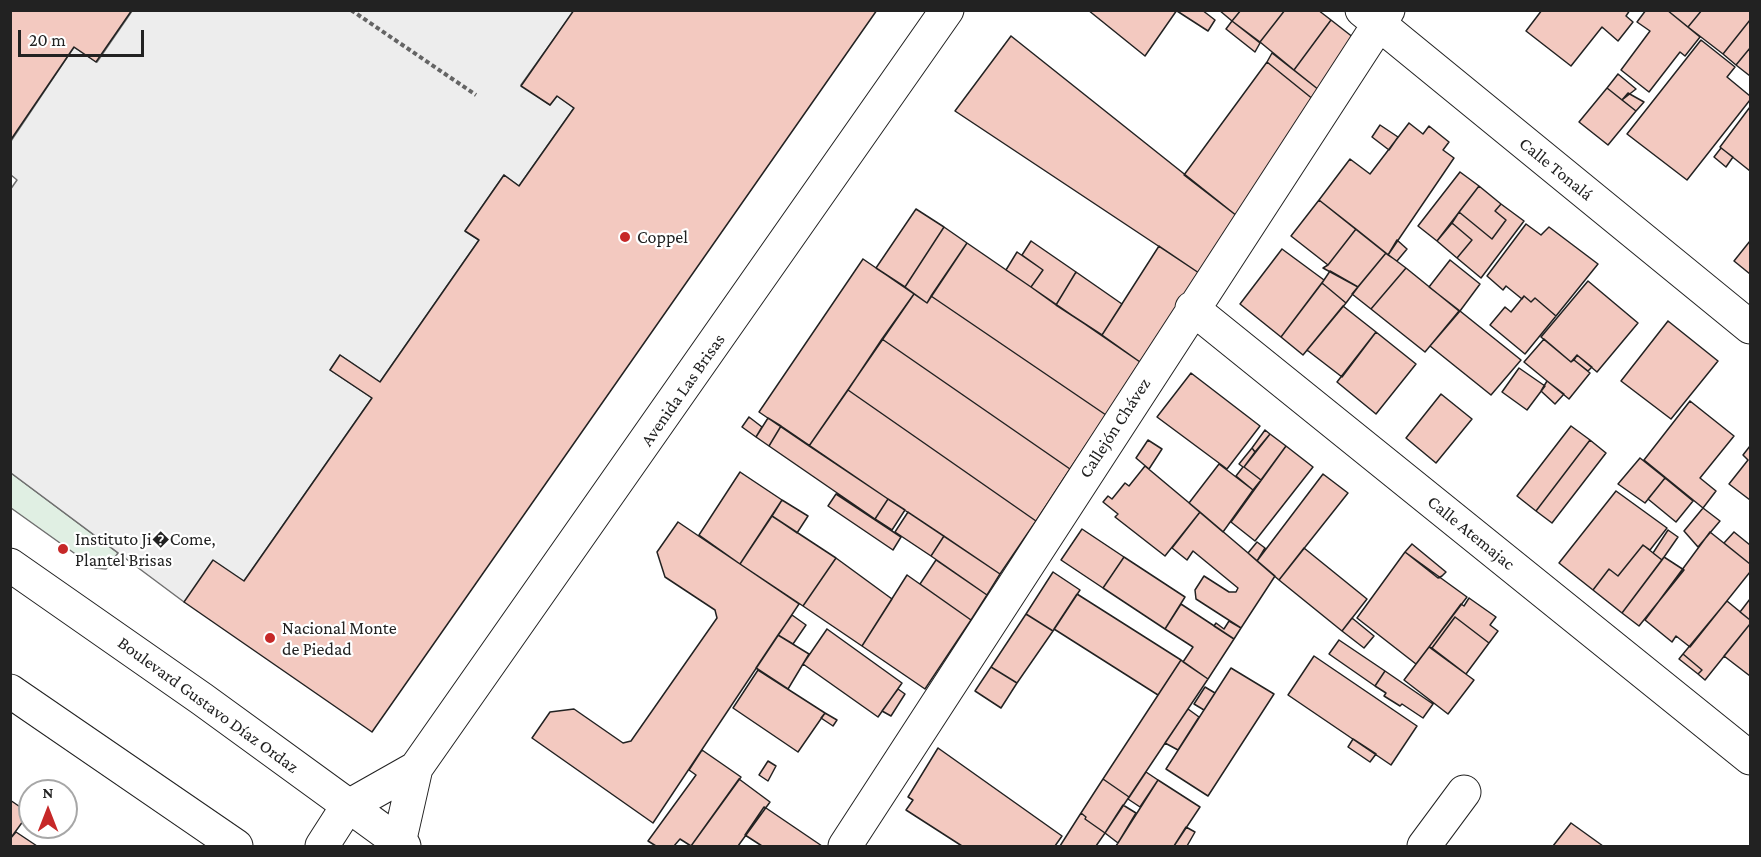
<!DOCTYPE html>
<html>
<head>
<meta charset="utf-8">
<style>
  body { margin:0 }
  #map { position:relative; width:1761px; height:857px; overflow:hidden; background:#fff; font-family:"Crimson Pro",serif }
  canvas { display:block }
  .frame { position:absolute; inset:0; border:12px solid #222; pointer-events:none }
  .north { position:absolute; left:18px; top:779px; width:60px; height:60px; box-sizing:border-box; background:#fff; border:2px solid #a7a7a7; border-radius:50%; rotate:0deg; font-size:16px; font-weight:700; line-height:24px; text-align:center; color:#222 }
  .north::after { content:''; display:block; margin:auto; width:21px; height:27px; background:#c62828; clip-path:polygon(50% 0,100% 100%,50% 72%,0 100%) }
  .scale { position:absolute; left:18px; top:30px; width:126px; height:27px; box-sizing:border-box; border:3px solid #222; border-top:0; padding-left:8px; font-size:18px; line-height:21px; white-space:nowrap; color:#222; -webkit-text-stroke:4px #fff; paint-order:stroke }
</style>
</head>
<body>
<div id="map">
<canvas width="1761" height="857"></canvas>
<div class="frame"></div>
<div class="north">N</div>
<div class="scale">20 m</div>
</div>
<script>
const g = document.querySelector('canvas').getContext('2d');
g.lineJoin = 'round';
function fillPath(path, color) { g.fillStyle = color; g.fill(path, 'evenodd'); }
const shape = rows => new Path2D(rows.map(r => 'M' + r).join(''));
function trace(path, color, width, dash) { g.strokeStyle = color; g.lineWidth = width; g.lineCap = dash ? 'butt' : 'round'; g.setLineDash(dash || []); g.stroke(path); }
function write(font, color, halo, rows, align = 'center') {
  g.font = font + ' "Crimson Pro",serif'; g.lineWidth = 4.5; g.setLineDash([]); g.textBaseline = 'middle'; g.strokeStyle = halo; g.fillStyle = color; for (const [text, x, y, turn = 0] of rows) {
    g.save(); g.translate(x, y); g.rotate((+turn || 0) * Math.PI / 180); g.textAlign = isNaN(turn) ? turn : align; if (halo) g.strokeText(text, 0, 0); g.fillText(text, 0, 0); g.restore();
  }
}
const green = shape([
  [11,473,118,553,106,569,95,568,11,508,11,473]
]);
fillPath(green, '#e0efe3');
trace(green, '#6f6f6f', 1.5);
const parking = shape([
  [132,11,574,11,521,85,550,105,557,96,574,108,519,186,504,175,465,231,479,240,380,382,340,355,330,370,372,398,244,581,184,602,11,473,10,190,17,180,11,175,11,141,74,47,97,62,132,11]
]);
fillPath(parking, '#ededed');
trace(parking, '#6f6f6f', 1.5);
const building = shape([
  [10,10,132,10,96,62,74,47,10,141,10,10],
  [574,10,877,10,372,732,184,602,213,560,244,581,372,398,330,370,340,355,380,382,479,240,465,231,504,175,519,186,574,108,557,96,550,105,521,86,574,10],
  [1088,10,1177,10,1145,56,1088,10],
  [1202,10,1215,20,1208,31,1177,11,1202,10],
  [1219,10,1241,10,1232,21,1219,10],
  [1241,10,1285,10,1260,42,1232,21,1241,10],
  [1285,10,1318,10,1331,20,1294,70,1260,42,1285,10],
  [1542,10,1630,10,1626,16,1633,22,1618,41,1602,27,1571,66,1526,31,1542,10],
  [1646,10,1667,10,1700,37,1685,56,1680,52,1649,92,1621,70,1650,31,1637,22,1646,10],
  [1667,10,1702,10,1688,27,1667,10],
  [1702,10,1750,10,1750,20,1723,54,1688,27,1702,10],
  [1331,20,1354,38,1319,90,1294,70,1331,20],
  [1750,20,1750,48,1736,65,1723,54,1750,20],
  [1232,21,1260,43,1255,52,1226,29,1232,21],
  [1011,36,1237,216,1199,273,955,111,1011,36],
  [1701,40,1735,67,1727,77,1750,96,1750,100,1687,180,1627,134,1701,40],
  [1750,48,1750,76,1736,65,1750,48],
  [1272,53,1319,90,1314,100,1267,62,1272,53],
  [1267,62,1314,100,1237,216,1184,175,1267,62],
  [1618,74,1636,89,1622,100,1607,88,1618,74],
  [1607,88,1636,111,1608,145,1579,122,1607,88],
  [1628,93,1644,102,1636,111,1622,100,1628,93],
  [1750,107,1750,171,1720,147,1750,107],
  [1409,123,1423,134,1429,126,1449,142,1443,150,1454,158,1388,255,1319,200,1350,159,1370,174,1409,123],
  [1380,125,1398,137,1389,150,1372,137,1380,125],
  [1721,148,1733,157,1726,167,1714,157,1721,148],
  [1460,172,1479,186,1437,241,1418,226,1460,172],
  [1479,186,1501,204,1495,211,1506,220,1492,239,1459,212,1479,186],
  [1319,200,1356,229,1328,265,1291,236,1319,200],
  [1501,204,1524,221,1481,278,1457,258,1472,240,1452,223,1459,212,1492,239,1506,220,1495,211,1501,204],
  [916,209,944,227,905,287,876,268,916,209],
  [1452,223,1472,240,1457,258,1437,241,1452,223],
  [1526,224,1541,235,1549,227,1598,264,1556,316,1535,298,1531,302,1524,296,1522,299,1506,286,1503,290,1487,276,1526,224],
  [944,227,967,243,927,303,905,287,944,227],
  [1356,229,1386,253,1358,287,1323,268,1328,265,1356,229],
  [1397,240,1407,249,1397,261,1388,255,1397,240],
  [1031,241,1076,272,1056,305,1031,287,1043,270,1022,255,1031,241],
  [1750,241,1750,274,1734,261,1750,241],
  [967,243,1140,362,1106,415,931,296,967,243],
  [1159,246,1199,273,1140,362,1102,335,1159,246],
  [1282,249,1324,280,1281,337,1240,304,1282,249],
  [1017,252,1043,270,1031,287,1006,270,1017,252],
  [1386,253,1406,268,1371,309,1352,294,1386,253],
  [863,259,914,294,809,446,759,412,863,259],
  [1450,260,1480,284,1460,311,1429,287,1450,260],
  [1406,268,1459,311,1425,352,1371,309,1406,268],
  [1330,271,1358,287,1346,303,1322,283,1330,271],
  [1076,272,1122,304,1102,335,1056,305,1076,272],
  [1588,281,1638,323,1597,372,1577,355,1571,362,1541,337,1588,281],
  [1322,283,1346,303,1303,355,1281,337,1322,283],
  [914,294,927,303,931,296,1106,415,1070,469,882,339,914,294],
  [1524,296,1531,302,1535,298,1556,316,1525,354,1490,325,1505,307,1511,312,1524,296],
  [1343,306,1376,332,1342,377,1307,350,1343,306],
  [1460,311,1521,360,1491,395,1430,346,1460,311],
  [1668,321,1718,361,1671,419,1621,381,1668,321],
  [1376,332,1416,364,1376,414,1337,382,1376,332],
  [882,339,1070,469,1036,521,848,390,882,339],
  [1544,339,1571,362,1574,360,1590,373,1569,399,1524,362,1544,339],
  [1577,355,1592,367,1588,371,1574,360,1577,355],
  [1519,368,1545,386,1527,410,1502,392,1519,368],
  [1191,373,1260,426,1227,469,1157,417,1191,373],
  [1547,381,1564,394,1555,404,1541,391,1547,381],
  [848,390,1036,521,1000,574,809,446,848,390],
  [1441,394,1472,419,1436,463,1406,438,1441,394],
  [1690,401,1734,436,1700,478,1716,491,1703,508,1644,460,1690,401],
  [749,417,762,427,756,437,742,427,749,417],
  [768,418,781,426,769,446,756,437,768,418],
  [781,426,888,499,875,519,769,446,781,426],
  [1571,426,1590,440,1536,511,1517,496,1571,426],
  [1265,430,1270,434,1255,452,1252,448,1265,430],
  [1270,434,1286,446,1261,480,1244,467,1270,434],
  [1148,440,1162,449,1149,469,1136,458,1148,440],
  [1590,440,1606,453,1552,523,1536,511,1590,440],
  [1286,446,1313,467,1255,541,1231,522,1286,446],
  [1750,446,1750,500,1729,484,1748,460,1743,455,1750,446],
  [1252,448,1255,452,1244,467,1261,480,1253,490,1236,476,1243,467,1239,464,1252,448],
  [1640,458,1665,478,1645,503,1618,484,1640,458],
  [1219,464,1253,490,1223,532,1189,503,1219,464],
  [1145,466,1200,512,1165,556,1115,517,1118,514,1103,502,1108,496,1112,499,1125,483,1129,486,1145,466],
  [740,472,782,500,740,564,699,535,740,472],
  [1323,474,1348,493,1279,580,1257,561,1323,474],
  [1665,478,1693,501,1676,522,1648,499,1665,478],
  [1616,491,1667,528,1650,550,1643,545,1618,576,1609,569,1593,590,1559,563,1616,491],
  [836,494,901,537,893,550,828,506,836,494],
  [888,499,905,510,892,530,875,519,888,499],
  [782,500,808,516,797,533,772,516,782,500],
  [1703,508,1720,521,1698,547,1684,531,1703,508],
  [908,512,944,536,931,556,895,532,908,512],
  [1200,512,1275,576,1241,628,1196,599,1195,590,1204,576,1229,592,1236,592,1238,588,1193,551,1187,560,1172,548,1200,512],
  [772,516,836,558,803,606,740,564,772,516],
  [678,522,799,604,653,823,532,738,550,712,574,709,623,743,631,741,717,618,715,610,665,577,657,552,678,522],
  [1082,529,1124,557,1103,588,1061,560,1082,529],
  [1668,530,1678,537,1662,560,1653,553,1668,530],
  [1710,532,1750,564,1750,572,1690,647,1676,636,1672,642,1645,620,1710,532],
  [1734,532,1750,545,1750,564,1724,543,1734,532],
  [944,536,1000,574,987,595,931,556,944,536],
  [1257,542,1265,548,1257,561,1248,553,1257,542],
  [1412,544,1446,572,1442,576,1438,578,1405,552,1412,544],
  [1643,545,1662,560,1622,613,1593,590,1609,569,1618,576,1643,545],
  [1304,548,1367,599,1342,631,1279,580,1304,548],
  [1405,552,1467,597,1416,664,1357,618,1405,552],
  [1124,557,1185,597,1165,629,1103,588,1124,557],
  [1664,557,1684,570,1639,626,1622,613,1664,557],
  [836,558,892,599,862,646,803,606,836,558],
  [936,560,987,595,971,620,920,584,936,560],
  [1053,572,1080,590,1053,631,1026,614,1053,572],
  [907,575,971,620,925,689,862,646,907,575],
  [1077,594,1181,660,1158,695,1054,629,1077,594],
  [1469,598,1496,617,1490,625,1498,631,1489,643,1455,617,1432,648,1429,647,1461,604,1464,606,1469,598],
  [1750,599,1750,620,1740,612,1750,599],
  [1727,601,1750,620,1750,624,1705,680,1698,674,1702,670,1683,654,1727,601],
  [1181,604,1234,639,1208,679,1183,662,1193,647,1165,629,1181,604],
  [1026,614,1053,631,1017,683,991,667,1026,614],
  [792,615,806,625,793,644,778,635,792,615],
  [1455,617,1489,643,1466,674,1432,648,1455,617],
  [1352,618,1374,636,1364,648,1342,631,1352,618],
  [1229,621,1241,628,1234,639,1214,626,1216,623,1224,629,1229,621],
  [1750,624,1750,676,1724,656,1750,624],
  [827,629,902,683,878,717,803,664,827,629],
  [778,635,809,654,788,689,756,668,778,635],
  [1339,640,1385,671,1375,686,1329,654,1339,640],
  [1429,647,1474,680,1448,714,1404,680,1429,647],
  [1683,654,1702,670,1698,674,1679,659,1683,654],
  [1314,656,1417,726,1391,765,1288,695,1314,656],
  [1181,660,1208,679,1129,797,1103,779,1181,660],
  [991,667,1017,683,1001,708,975,691,991,667],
  [1231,668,1274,694,1208,796,1166,769,1231,668],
  [758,670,825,713,798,752,733,708,758,670],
  [1385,671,1433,704,1423,718,1402,704,1400,706,1384,696,1386,693,1375,686,1385,671],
  [1205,687,1215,693,1204,710,1194,704,1205,687],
  [898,689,905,694,891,716,882,711,898,689],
  [1188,709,1199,717,1178,750,1165,743,1188,709],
  [825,713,837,720,833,726,821,718,825,713],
  [1353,739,1376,754,1370,762,1348,747,1353,739],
  [938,748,1062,836,1055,846,962,846,906,810,913,800,908,797,938,748],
  [702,750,741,777,691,846,680,839,674,846,656,846,648,841,696,775,689,770,702,750],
  [768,761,776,766,768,781,759,775,768,761],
  [1146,772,1158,780,1140,807,1128,799,1146,772],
  [739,779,770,802,738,846,691,846,739,779],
  [1103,779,1129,797,1105,833,1085,819,1086,817,1081,813,1103,779],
  [1158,780,1200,807,1174,846,1116,846,1158,780],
  [10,800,29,813,10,839,10,800],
  [1123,805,1136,813,1118,843,1105,833,1123,805],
  [764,807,766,808,822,846,762,846,745,835,764,807],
  [1081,813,1086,817,1085,819,1105,833,1096,846,1060,846,1081,813],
  [1571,823,1603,846,1553,846,1571,823],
  [1186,827,1195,832,1187,846,1174,846,1186,827],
  [16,832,37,846,10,846,10,839,16,832]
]);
fillPath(building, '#f3c9c0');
trace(building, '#222', 1.5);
const street = shape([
  [1362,10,1750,327],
  [1192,308,1750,758],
  [347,807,416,768],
  [399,843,416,768,947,10],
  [845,846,1388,10],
  [1424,846,1464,792]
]);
const secondary = shape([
  [322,846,347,807]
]);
const primary = shape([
  [10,565,202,699,404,846],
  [10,691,236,846]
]);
trace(street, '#222', 35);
trace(secondary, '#222', 35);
trace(primary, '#222', 35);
trace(shape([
  [351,10,476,95]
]), '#646464', 4, [4.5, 3]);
trace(street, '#fff', 33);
trace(secondary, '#fff', 33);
trace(primary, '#fff', 33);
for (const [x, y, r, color] of [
  [625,237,6,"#c62828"],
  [63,549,6,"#c62828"],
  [270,638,6,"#c62828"]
]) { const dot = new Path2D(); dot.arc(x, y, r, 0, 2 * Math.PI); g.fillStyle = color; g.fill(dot); trace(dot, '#fff', 2); }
write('18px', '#222', '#fff', [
  ["Calle Tonalá",1556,169,39],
  ["Avenida Las Brisas",683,390,-55],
  ["Callejón Chávez",1115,428,-57],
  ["Calle Atemajac",1471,533,39],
  ["Boulevard Gustavo Díaz Ordaz",208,705,36]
]);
write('18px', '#222', '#fff', [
  ["Coppel",637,237],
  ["Instituto Ji�Come,",75,539],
  ["Plantel Brisas",75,560],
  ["Nacional Monte",282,628],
  ["de Piedad",282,649]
], 'left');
</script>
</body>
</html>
